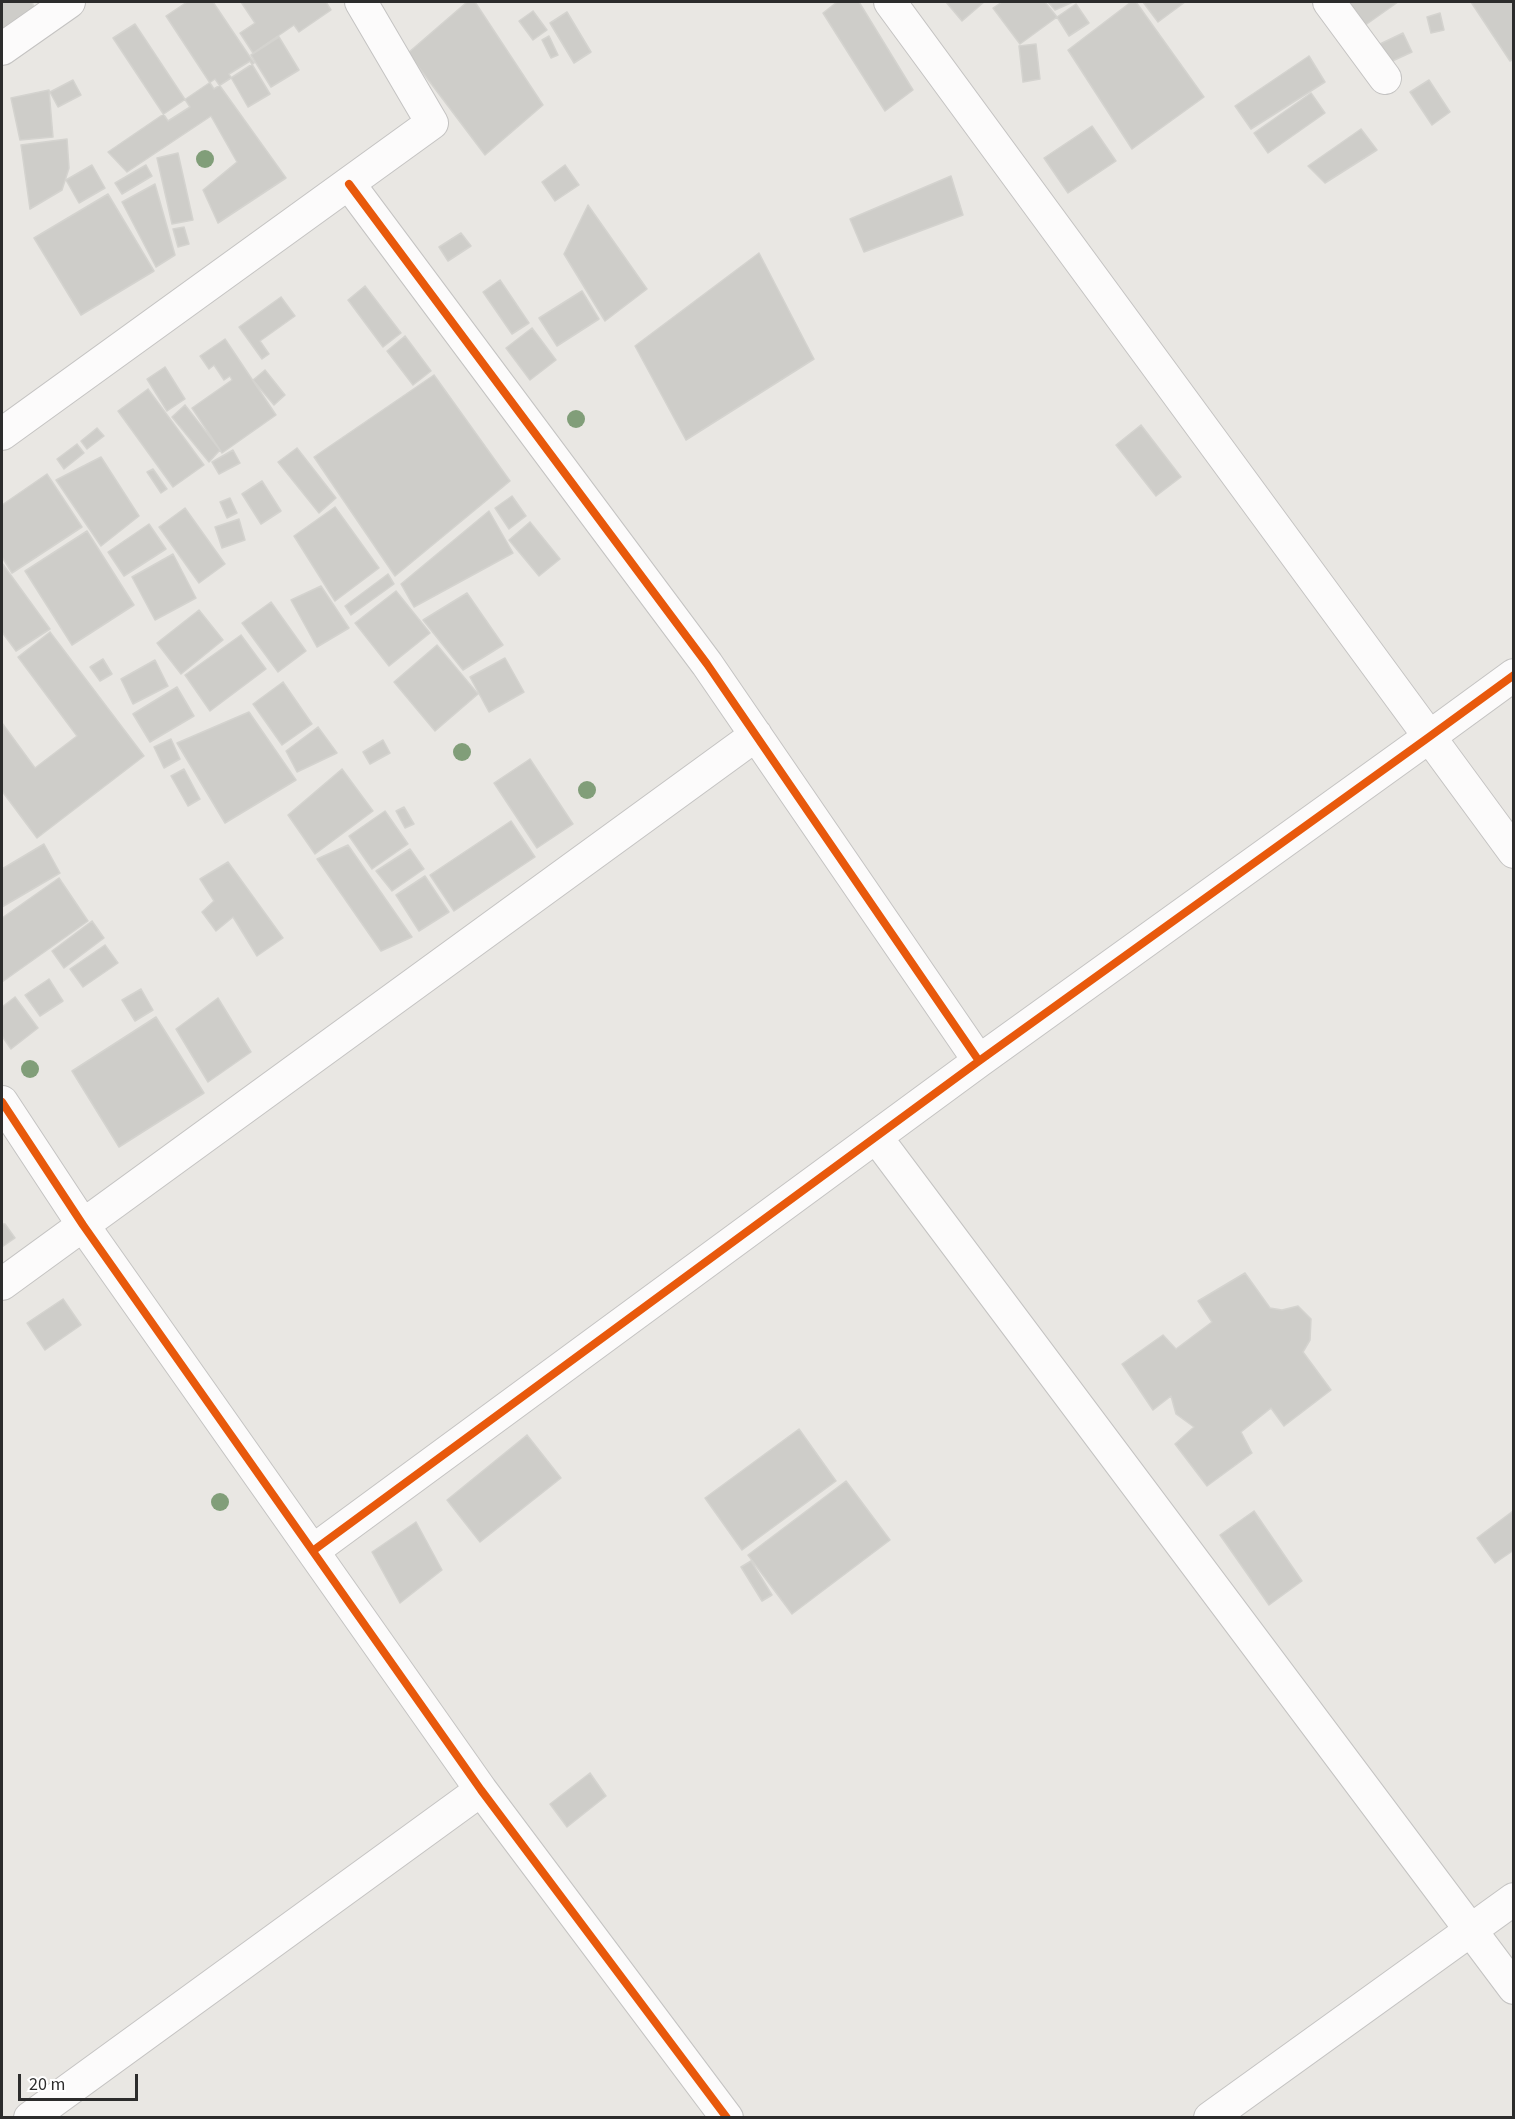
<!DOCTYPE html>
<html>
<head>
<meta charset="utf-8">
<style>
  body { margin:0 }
  #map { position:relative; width:1515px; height:2119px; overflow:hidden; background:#e9e7e3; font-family:"Source Sans 3",sans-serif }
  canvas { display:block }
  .frame { position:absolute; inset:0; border:3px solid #2c2c2c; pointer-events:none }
  .scale { position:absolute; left:18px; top:2074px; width:120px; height:27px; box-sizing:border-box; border:3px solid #2c2c2c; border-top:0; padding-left:8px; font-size:18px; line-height:21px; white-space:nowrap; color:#2c2c2c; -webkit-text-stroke:4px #fff; paint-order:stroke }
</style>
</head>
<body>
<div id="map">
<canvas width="1515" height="2119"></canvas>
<div class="frame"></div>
<div class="scale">20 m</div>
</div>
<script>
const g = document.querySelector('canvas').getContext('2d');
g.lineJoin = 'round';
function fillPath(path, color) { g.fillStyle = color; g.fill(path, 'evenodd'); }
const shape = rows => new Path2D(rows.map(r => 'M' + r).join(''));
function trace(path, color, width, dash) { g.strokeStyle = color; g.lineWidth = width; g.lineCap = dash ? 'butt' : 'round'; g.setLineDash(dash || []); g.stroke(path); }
const building = shape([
  [2,2,32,2,34,7,2,32,2,2],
  [187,2,213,2,254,63,214,89,166,16,187,2],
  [241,2,326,2,331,10,299,32,294,25,253,53,240,33,255,23,241,2],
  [467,2,475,2,543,105,485,155,408,53,467,2],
  [837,2,859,2,913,90,885,111,823,13,837,2],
  [946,2,984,2,962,21,946,2],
  [1002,2,1045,2,1057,17,1020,44,993,8,1002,2],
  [1048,2,1073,2,1055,10,1048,2],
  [1131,2,1136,2,1204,97,1132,149,1068,50,1131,2],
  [1143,2,1185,2,1158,22,1143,2],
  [1346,2,1398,2,1364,26,1346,2],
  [1471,2,1514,2,1514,59,1510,61,1471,2],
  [1076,4,1089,23,1069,36,1057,17,1076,4],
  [533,11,547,30,533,40,519,21,533,11],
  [567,12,591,52,574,63,550,23,567,12],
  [1440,13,1444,30,1431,33,1427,17,1440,13],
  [135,24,190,107,168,121,113,38,135,24],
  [1403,33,1412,52,1388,63,1380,44,1403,33],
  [549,36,558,55,551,58,542,40,549,36],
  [279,37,299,70,271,87,251,55,279,37],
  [1036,44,1040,79,1023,82,1019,46,1036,44],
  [1309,56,1325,82,1251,129,1235,106,1309,56],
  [250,61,270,94,248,107,229,74,250,61],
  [215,79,286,178,218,223,203,190,237,162,211,116,127,172,108,152,215,79],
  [73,80,81,95,58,107,50,92,73,80],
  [1429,80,1450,112,1432,125,1410,92,1429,80],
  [49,90,53,137,20,140,11,98,49,90],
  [1311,93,1325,113,1268,153,1254,133,1311,93],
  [1092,126,1116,161,1068,193,1044,158,1092,126],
  [1361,129,1377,150,1325,183,1308,166,1361,129],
  [67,139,69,168,62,190,30,209,21,145,67,139],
  [178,153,193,220,172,224,157,158,178,153],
  [92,165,105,188,79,203,66,180,92,165],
  [146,165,152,176,122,194,115,183,146,165],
  [565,165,579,185,555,201,542,182,565,165],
  [951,176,963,215,864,252,850,219,951,176],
  [155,184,175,255,156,267,122,202,155,184],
  [108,194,154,271,81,315,34,238,108,194],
  [588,205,647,289,605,321,564,254,588,205],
  [184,227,189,244,178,247,173,229,184,227],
  [461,233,471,246,448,261,439,247,461,233],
  [759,253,814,359,686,440,635,346,759,253],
  [500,280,529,323,512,334,483,292,500,280],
  [365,286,401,333,383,347,348,300,365,286],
  [582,291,599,319,557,346,539,318,582,291],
  [281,297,295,316,260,341,269,354,262,359,239,327,281,297],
  [532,328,556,360,530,380,506,348,532,328],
  [405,336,431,371,413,385,387,351,405,336],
  [225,339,276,415,222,453,192,408,232,380,230,376,224,380,214,365,209,369,200,356,225,339],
  [165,367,185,399,167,411,147,379,165,367],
  [265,370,285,395,274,405,253,380,265,370],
  [434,375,510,481,395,576,314,457,434,375],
  [148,389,204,465,173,487,118,411,148,389],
  [185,405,220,450,209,462,172,417,185,405],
  [1141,425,1181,477,1156,496,1116,445,1141,425],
  [97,428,104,436,87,449,81,441,97,428],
  [77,444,84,453,64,469,57,459,77,444],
  [297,448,336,498,319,513,278,462,297,448],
  [233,450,240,463,219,474,212,462,233,450],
  [101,457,139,516,101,546,56,480,101,457],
  [153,469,167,489,161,493,147,472,153,469],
  [47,474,82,527,12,573,2,557,2,505,47,474],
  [262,481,281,511,261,524,242,494,262,481],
  [512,496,526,516,509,529,495,508,512,496],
  [230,498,237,513,227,518,220,502,230,498],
  [335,507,379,568,335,601,294,536,335,507],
  [185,508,225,564,199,583,159,527,185,508],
  [489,511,513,553,414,607,401,584,489,511],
  [239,519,245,540,222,548,215,527,239,519],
  [530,522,560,559,539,576,509,540,530,522],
  [149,524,166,549,124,576,108,552,149,524],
  [87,531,134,605,72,645,25,571,87,531],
  [173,554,196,598,155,620,132,577,173,554],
  [2,563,50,629,16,651,2,632,2,563],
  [388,574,394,584,351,615,345,606,388,574],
  [321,586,349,628,317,647,291,600,321,586],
  [396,591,430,633,389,666,355,623,396,591],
  [467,593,503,645,463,670,423,620,467,593],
  [271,602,306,651,278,672,242,623,271,602],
  [199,610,223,640,181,674,157,643,199,610],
  [50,632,144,756,37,838,2,791,2,723,35,768,77,736,18,657,50,632],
  [241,635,266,669,210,711,185,675,241,635],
  [437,645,478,694,435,731,394,682,437,645],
  [505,658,524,692,489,712,470,677,505,658],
  [103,659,112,674,100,681,90,667,103,659],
  [155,660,168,686,133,704,121,679,155,660],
  [283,682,312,724,282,745,253,704,283,682],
  [177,687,194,716,150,742,133,714,177,687],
  [249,712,296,780,225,823,177,743,249,712],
  [318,727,337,753,297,772,286,751,318,727],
  [171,739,180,759,164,768,154,747,171,739],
  [383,740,390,753,370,764,363,752,383,740],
  [530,759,573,824,537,848,494,783,530,759],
  [184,769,200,799,188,806,171,776,184,769],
  [342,769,373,811,315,854,288,815,342,769],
  [404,807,414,824,405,828,396,811,404,807],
  [385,811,408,844,372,869,349,836,385,811],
  [511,821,535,857,454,911,430,875,511,821],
  [44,844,60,873,2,907,2,869,44,844],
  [348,845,412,937,381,951,317,859,348,845],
  [410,849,424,869,392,891,376,871,410,849],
  [228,862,283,938,257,956,233,917,216,931,202,912,214,901,200,879,228,862],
  [425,876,449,912,419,931,396,895,425,876],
  [59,878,88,921,2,982,2,918,59,878],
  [92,921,104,938,64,968,52,951,92,921],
  [105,945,118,963,83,987,70,969,105,945],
  [49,979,63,1001,40,1016,25,995,49,979],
  [141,989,153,1010,135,1021,122,1000,141,989],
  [15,997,38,1028,11,1049,2,1036,2,1007,15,997],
  [218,998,251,1052,208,1082,176,1029,218,998],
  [156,1017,204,1093,119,1147,72,1071,156,1017],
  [2,1224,5,1224,15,1238,2,1247,2,1224],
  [1245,1273,1270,1308,1282,1310,1298,1306,1311,1319,1310,1340,1303,1352,1331,1390,1284,1426,1271,1408,1241,1432,1252,1453,1207,1486,1175,1444,1194,1427,1176,1414,1171,1396,1153,1410,1122,1364,1163,1335,1176,1349,1212,1322,1198,1301,1245,1273],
  [63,1299,81,1325,45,1350,27,1323,63,1299],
  [799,1429,836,1481,742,1550,705,1498,799,1429],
  [527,1435,561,1478,480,1542,447,1500,527,1435],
  [846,1481,890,1540,792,1614,748,1555,846,1481],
  [1254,1511,1302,1581,1269,1605,1220,1535,1254,1511],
  [1513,1511,1514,1550,1495,1563,1477,1538,1513,1511],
  [416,1522,442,1570,400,1603,372,1552,416,1522],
  [751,1561,772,1595,762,1601,741,1567,751,1561],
  [590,1773,606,1796,567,1827,550,1804,590,1773]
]);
fillPath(building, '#cecdc9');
trace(building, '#d4d3cf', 1.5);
const street = shape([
  [890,2,1514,852],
  [1329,2,1385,78],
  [2,49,69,2],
  [349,184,707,664,979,1061],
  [2,434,432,123,361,2],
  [2,1102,83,1225,481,1790,727,2118],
  [876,1137,1514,1988],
  [2,1284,756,735],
  [314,1550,979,1061,1429,737,1514,675],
  [30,2118,481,1790],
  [1210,2118,1514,1899]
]);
trace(street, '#c4c3c2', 34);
trace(street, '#fcfbfb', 32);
trace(shape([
  [349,184,707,664,979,1061],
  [2,1102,83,1225,481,1790,727,2118],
  [314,1550,979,1061,1429,737,1514,675]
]), '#e8590c', 8);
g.fillStyle = '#819e79';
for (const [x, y] of [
  [205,159],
  [576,419],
  [462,752],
  [587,790],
  [30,1069],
  [220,1502]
]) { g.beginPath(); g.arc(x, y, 9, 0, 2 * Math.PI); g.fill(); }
</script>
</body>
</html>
